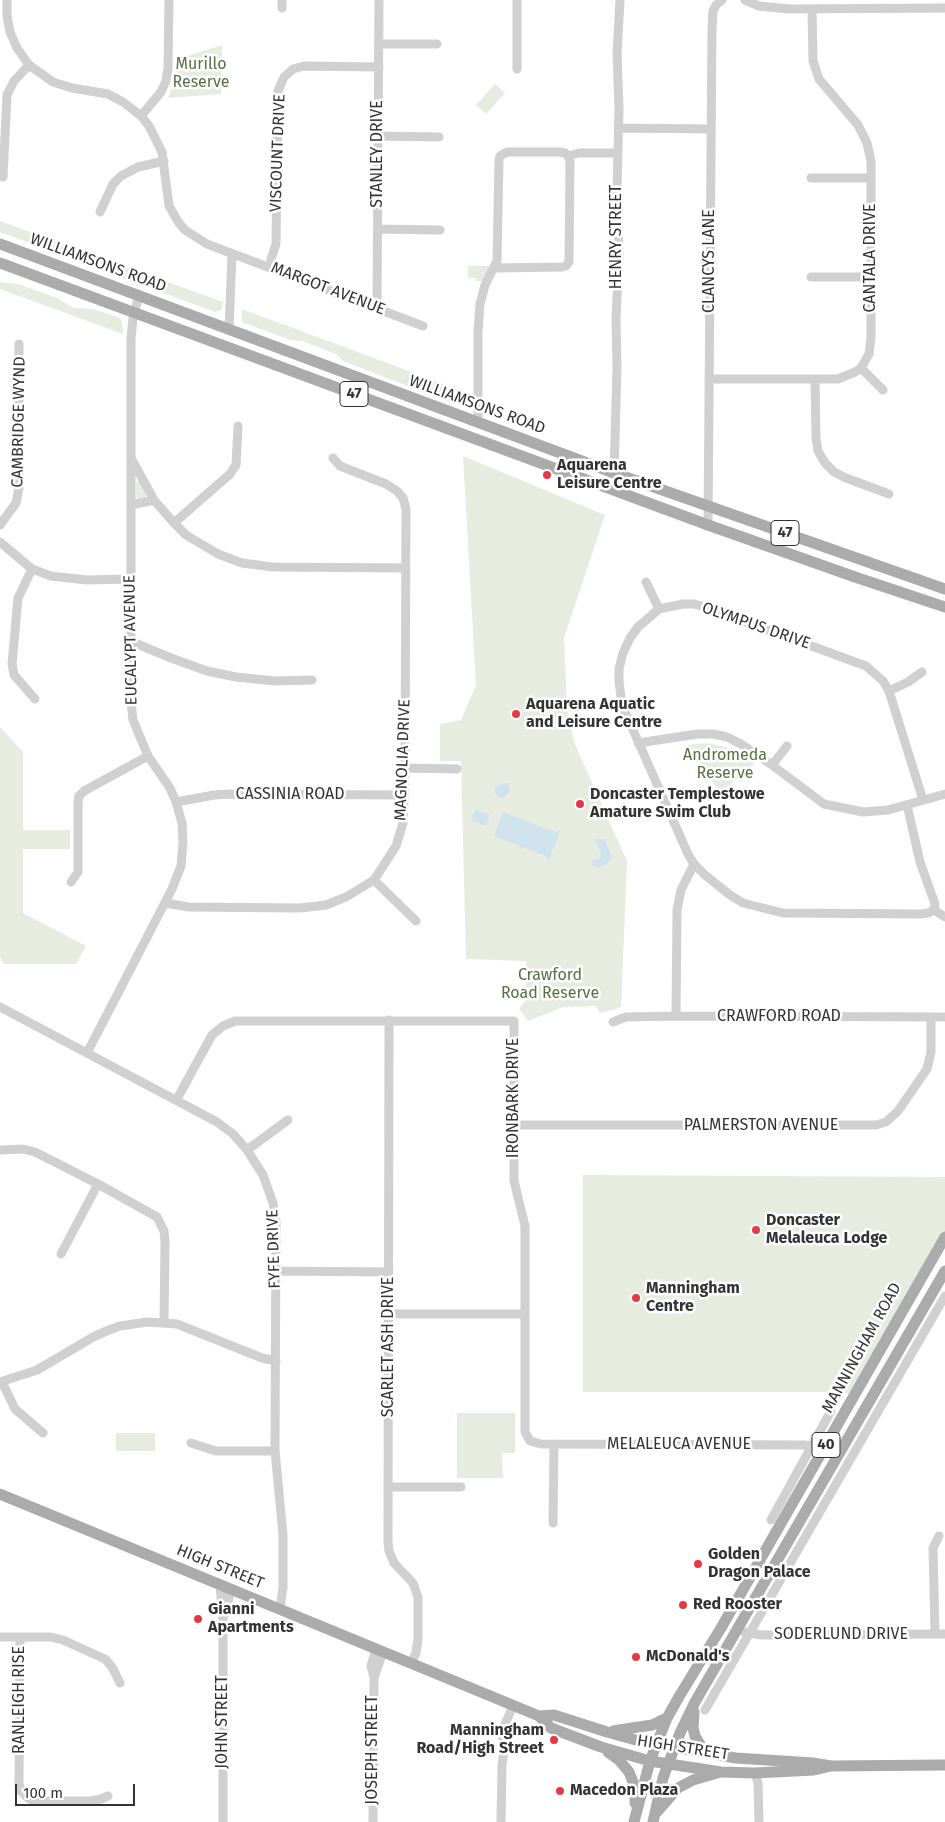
<!DOCTYPE html>
<html>
<head>
<meta charset="utf-8">
<style>
  body { margin:0 }
  #map { position:relative; width:945px; height:1822px; overflow:hidden; background:#fff; font-family:"Fira Sans",sans-serif }
  canvas { display:block }
  .scale { position:absolute; left:15px; top:1784px; width:120px; height:22px; box-sizing:border-box; border:2px solid #333; border-top:0; padding-left:6px; font-size:15px; line-height:18px; white-space:nowrap; color:#333; -webkit-text-stroke:4px #fff; paint-order:stroke }
</style>
</head>
<body>
<div id="map">
<canvas width="945" height="1822"></canvas>
<div class="scale">100 m</div>
</div>
<script>
const g = document.querySelector('canvas').getContext('2d');
g.lineJoin = 'round';
function fillPath(path, color) { g.fillStyle = color; g.fill(path, 'evenodd'); }
const shape = rows => new Path2D(rows.map(r => 'M' + r).join(''));
function trace(path, color, width, dash) { g.strokeStyle = color; g.lineWidth = width; g.lineCap = dash ? 'butt' : 'round'; g.setLineDash(dash || []); g.stroke(path); }
function write(font, color, halo, rows, align = 'center') {
  g.font = font + ' "Fira Sans",sans-serif'; g.lineWidth = 5; g.setLineDash([]); g.textBaseline = 'middle'; g.strokeStyle = halo; g.fillStyle = color; for (const [text, x, y, turn = 0] of rows) {
    g.save(); g.translate(x, y); g.rotate((+turn || 0) * Math.PI / 180); g.textAlign = isNaN(turn) ? turn : align; if (halo) g.strokeText(text, 0, 0); g.fillText(text, 0, 0); g.restore();
  }
}
fillPath(shape([
  [222,45,221,94,168,98,176,78,178,59],
  [495,84,505,93,486,114,476,105],
  [0,221,223,302,221,310,215,312,0,232],
  [468,266,490,266,482,281,476,281,476,278,468,278],
  [0,282,18,284,57,298,74,308,93,309,120,318,122,322,123,334,0,289],
  [242,309,457,389,457,399,453,402,449,402,343,361,336,354,302,341,290,340,242,322],
  [463,456,605,515,564,638,567,708,574,742,627,861,621,1007,616,1009,600,1013,596,1006,563,1007,528,1021,519,1009,526,1000,526,961,466,959,461,761,440,761,440,724,461,720,476,685],
  [138,481,140,482,146,495,145,497,138,499,136,497,136,483],
  [0,727,23,752,23,830,70,830,70,849,23,849,23,913,86,946,76,964,4,964,0,957],
  [707,743,734,749,755,763,720,793,688,745],
  [583,1175,945,1177,945,1238,854,1395,842,1392,583,1392],
  [457,1413,515,1413,515,1453,502,1453,503,1478,457,1478],
  [116,1433,155,1433,155,1451,116,1451]
]), '#e6ecdf');
fillPath(shape([
  [508,783,510,791,506,796,501,798,495,794,495,788,500,784],
  [476,810,490,815,486,826,471,820],
  [503,812,557,833,558,830,560,831,549,860,547,859,548,857,494,836],
  [595,839,604,839,612,857,608,863,597,868,591,864,593,860,601,858,601,853]
]), '#cfe2ee');
trace(shape([
  [7,0,7,16,10,32,17,48,29,65,53,82,72,88,108,94,123,102,141,116,149,126,162,152,169,206,179,223,185,230,207,244,423,326],
  [282,0,282,8],
  [745,0,759,6,789,9,945,8],
  [379,44,437,44],
  [517,69,517,0],
  [141,116,161,92,166,81,168,68,169,0],
  [619,128,711,129],
  [379,136,439,137],
  [568,156,579,153,618,153],
  [3,177,7,95,14,81,29,65],
  [811,178,871,178],
  [100,212,113,184,121,176,138,167,164,161],
  [378,229,440,230],
  [269,266,276,244,278,91,284,77,293,69,304,66,379,67],
  [811,277,871,277],
  [377,308,379,0],
  [229,329,232,254],
  [861,368,883,390],
  [709,379,838,379,855,372,861,368,869,354,871,337,871,161,867,143,858,125,819,79,813,61,812,9],
  [815,380,816,438,818,451,825,463,834,472,846,478,889,494],
  [478,423,478,332,480,304,485,285,497,261,499,160,500,156,507,152,560,152,565,153,568,156,570,162,569,262,566,266,562,267,495,268],
  [614,473,617,368,616,318,619,256,617,190,619,107,617,54,620,0],
  [154,500,174,523,186,535,218,554,242,563,273,567,406,568],
  [131,505,154,500,131,458],
  [174,523,230,474,236,465,238,426],
  [0,525,16,503,19,488,19,344],
  [708,525,712,29,713,11,716,5,722,0],
  [0,542,32,569,51,576,87,580,130,579],
  [32,569,18,598,12,664,14,675,35,699],
  [646,582,659,609],
  [130,641,171,658,207,671,236,677,275,681,312,680],
  [889,691,908,682,922,672],
  [638,743,697,734,713,734,727,737,741,744,772,765,824,804,863,812,888,810,945,794],
  [772,765,787,746],
  [405,768,457,769],
  [923,800,889,691,883,681,866,666,705,607,694,604,683,604,659,609,638,627,630,638,623,653,619,669,619,681,622,705,688,854,694,864,705,875,730,895,743,903,783,913,921,914,928,913,934,910,945,917],
  [176,802,214,795,230,794,404,795],
  [907,805,920,862,935,904,934,910],
  [374,880,416,921],
  [71,882,78,872,78,803,79,796,84,791,148,756],
  [166,903,188,907,300,908,326,905,346,897,374,880,396,846,403,823,405,768,406,509,403,498,397,491,386,484,340,466,333,458],
  [0,1007,217,1122,233,1134,247,1150,263,1175,273,1203,276,1222,275,1451,283,1535,283,1587,280,1609],
  [676,1016,677,910,681,890,694,864],
  [389,1020,388,1542,389,1551,394,1563,413,1583,418,1597,418,1639,416,1653,411,1663],
  [613,1022,626,1017,676,1016,945,1017],
  [87,1053,172,889,181,866,183,842,182,823,176,802,170,788,148,756,133,720,131,702,131,339,133,318,139,295],
  [177,1099,212,1035,223,1026,235,1021,514,1021,514,1181,525,1226,525,1432,530,1441,541,1444,804,1445,812,1446,836,1456],
  [515,1125,876,1125,886,1122,898,1111,927,1069,931,1052,931,1017],
  [0,1150,23,1149,35,1152,98,1184,157,1217,164,1231,165,1243,164,1322],
  [247,1150,288,1120],
  [61,1254,98,1184],
  [276,1271,389,1272],
  [390,1314,525,1314],
  [0,1382,37,1370,95,1336,109,1330,120,1326,147,1322,177,1324,262,1358,276,1361],
  [2,1382,15,1409,43,1433],
  [191,1443,216,1451,275,1451],
  [388,1487,461,1487],
  [771,1520,831,1411],
  [553,1523,554,1444],
  [220,1585,223,1621,223,1822],
  [225,1614,231,1589],
  [744,1632,761,1635,779,1635,945,1634],
  [935,1634,933,1548,939,1536],
  [0,1637,51,1637,63,1640,105,1659,112,1667,120,1683],
  [20,1637,19,1784,21,1791,29,1799,36,1801,91,1801,101,1799,108,1796],
  [375,1675,383,1652],
  [705,1710,945,1296],
  [755,1773,758,1783,759,1822],
  [373,1822,374,1677,371,1666,376,1649],
  [501,1822,502,1765,504,1751,507,1746,502,1736,502,1731,513,1706]
]), '#d0d0d0', 9);
trace(shape([
  [0,244,614,473,945,589],
  [0,263,708,525,855,577,945,607],
  [0,1494,539,1716,551,1728,601,1747,650,1761,721,1772,755,1773,814,1770,831,1766],
  [694,1712,693,1728,695,1736,701,1746,711,1753],
  [539,1716,554,1715,607,1732,643,1742,736,1758,813,1763,831,1766,945,1765],
  [613,1731,652,1725,667,1718],
  [608,1752,619,1760,629,1772,635,1787,635,1803],
  [657,1812,678,1788,693,1780,717,1773],
  [634,1822,650,1761,667,1718,680,1695,721,1628,945,1237],
  [653,1822,663,1778,680,1733,695,1702,945,1271]
]), '#ababab', 11);
for (const [x, y, r, color] of [
  [547,475,5,"#e63946"],
  [516,714,5,"#e63946"],
  [580,804,5,"#e63946"],
  [756,1230,5,"#e63946"],
  [636,1298,5,"#e63946"],
  [698,1564,5,"#e63946"],
  [683,1605,5,"#e63946"],
  [198,1619,5,"#e63946"],
  [636,1657,5,"#e63946"],
  [554,1740,5,"#e63946"],
  [560,1791,5,"#e63946"]
]) { const dot = new Path2D(); dot.arc(x, y, r, 0, 2 * Math.PI); g.fillStyle = color; g.fill(dot); trace(dot, '#fff', 2); }
for (const [x, y, w] of [
  [354,394,28],
  [785,533,28],
  [826,1445,28]
]) { const box = new Path2D(); box.roundRect(x - w / 2, y - 12.5, w, 25, 4); g.fillStyle = '#fff'; g.fill(box); trace(box, '#333', 1); }
write('bold 15px', '#333', null, [
  ["47",354,394],
  ["47",785,533],
  ["40",826,1445]
]);
write('16px', '#56703f', '#fff', [
  ["Murillo",201,65],
  ["Reserve",201,83],
  ["Andromeda",725,756],
  ["Reserve",725,774],
  ["Crawford",550,976],
  ["Road Reserve",550,994]
]);
write('16px', '#333', '#fff', [
  ["VISCOUNT DRIVE",278,153,-88],
  ["STANLEY DRIVE",378,154,-90],
  ["HENRY STREET",617,237,-90],
  ["CANTALA DRIVE",871,258,-90],
  ["CLANCYS LANE",710,261,-90],
  ["WILLIAMSONS ROAD",98,263,20],
  ["MARGOT AVENUE",328,289,21],
  ["WILLIAMSONS ROAD",477,405,20],
  ["CAMBRIDGE WYND",19,422,-89],
  ["OLYMPUS DRIVE",756,626,19],
  ["EUCALYPT AVENUE",131,640,-91],
  ["MAGNOLIA DRIVE",403,760,-88],
  ["CASSINIA ROAD",290,795],
  ["CRAWFORD ROAD",779,1017],
  ["IRONBARK DRIVE",514,1098,-90],
  ["PALMERSTON AVENUE",761,1126],
  ["FYFE DRIVE",274,1249,-92],
  ["SCARLET ASH DRIVE",389,1347,-90],
  ["MANNINGHAM ROAD",862,1348,-61],
  ["MELALEUCA AVENUE",679,1445],
  ["HIGH STREET",220,1567,22],
  ["SODERLUND DRIVE",841,1635],
  ["RANLEIGH RISE",20,1700,-90],
  ["JOHN STREET",223,1722,-90],
  ["HIGH STREET",683,1748,9],
  ["JOSEPH STREET",373,1750,-90]
]);
write('bold 16px', '#333', '#fff', [
  ["Aquarena",557,466],
  ["Leisure Centre",557,484],
  ["Aquarena Aquatic",526,705],
  ["and Leisure Centre",526,723],
  ["Doncaster Templestowe",590,795],
  ["Amature Swim Club",590,813],
  ["Doncaster",766,1221],
  ["Melaleuca Lodge",766,1239],
  ["Manningham",646,1289],
  ["Centre",646,1307],
  ["Golden",708,1555],
  ["Dragon Palace",708,1573],
  ["Red Rooster",693,1605],
  ["Gianni",208,1610],
  ["Apartments",208,1628],
  ["McDonald's",646,1657],
  ["Manningham",544,1731,"right"],
  ["Road/High Street",544,1749,"right"],
  ["Macedon Plaza",570,1791]
], 'left');
</script>
</body>
</html>
